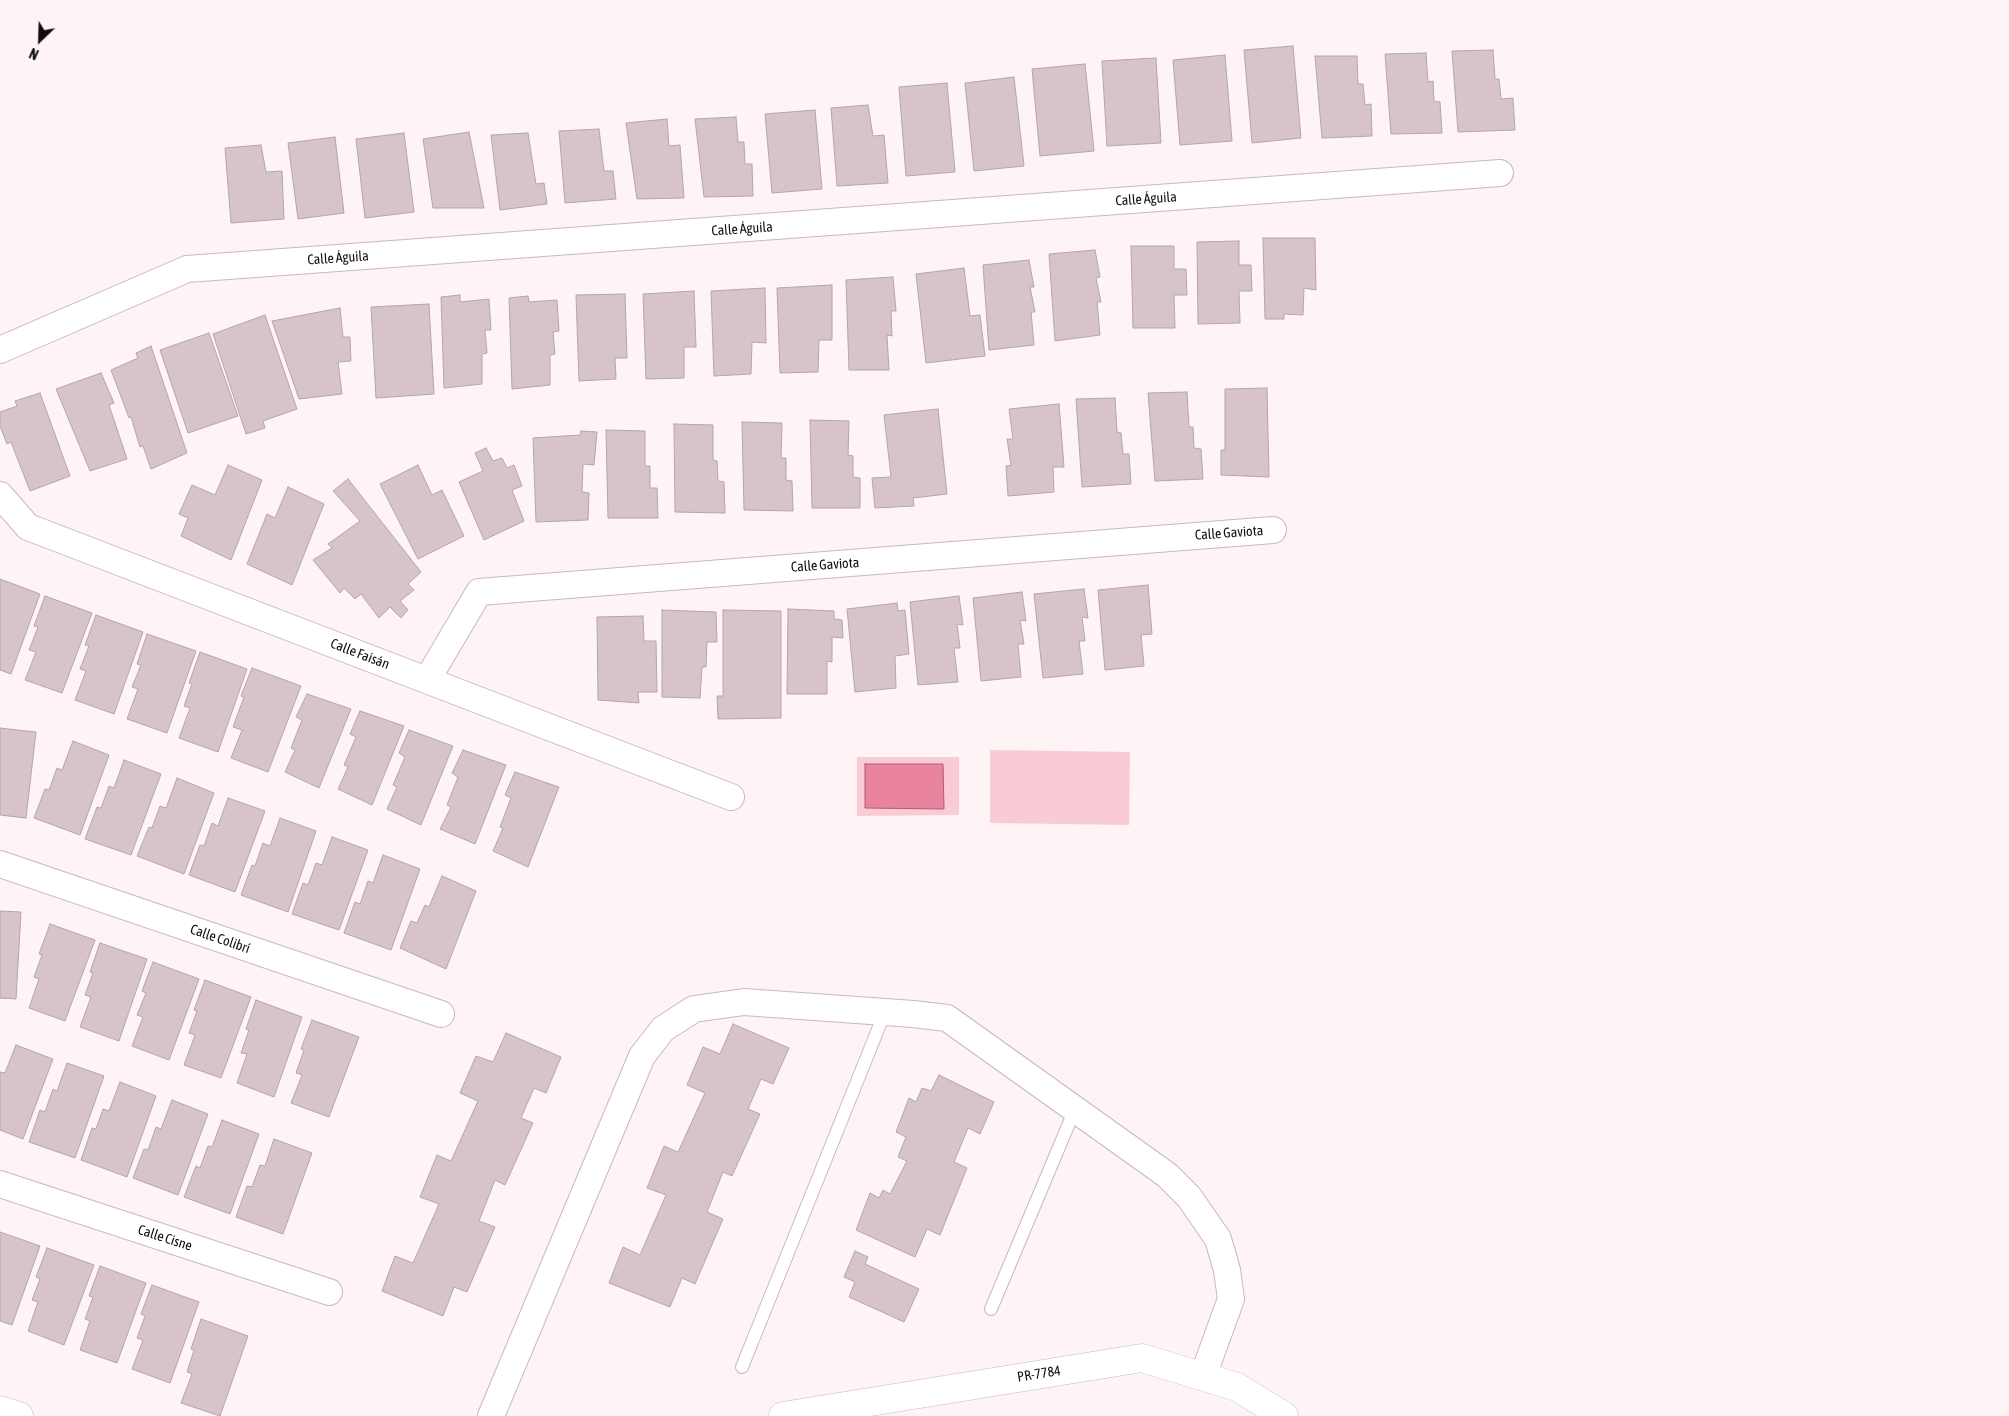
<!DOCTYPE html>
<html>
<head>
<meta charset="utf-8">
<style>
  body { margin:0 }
  #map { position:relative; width:2009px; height:1416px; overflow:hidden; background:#fef3f5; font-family:"Asap Condensed",sans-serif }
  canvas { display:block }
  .north { position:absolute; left:15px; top:15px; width:50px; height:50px; -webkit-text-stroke:4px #fff; paint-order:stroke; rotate:204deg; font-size:14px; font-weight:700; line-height:20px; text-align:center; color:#120c0d }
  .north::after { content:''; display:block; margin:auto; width:18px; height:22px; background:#120c0d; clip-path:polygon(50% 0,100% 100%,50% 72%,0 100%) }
</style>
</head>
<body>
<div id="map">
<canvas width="2009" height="1416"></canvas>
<div class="north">N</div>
</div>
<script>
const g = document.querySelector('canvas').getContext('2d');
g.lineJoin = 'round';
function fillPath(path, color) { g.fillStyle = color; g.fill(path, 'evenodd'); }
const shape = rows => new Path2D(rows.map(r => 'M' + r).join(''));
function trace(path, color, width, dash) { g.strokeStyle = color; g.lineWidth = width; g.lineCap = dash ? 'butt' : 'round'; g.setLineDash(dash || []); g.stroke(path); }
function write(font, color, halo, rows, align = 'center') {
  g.font = font + ' "Asap Condensed",sans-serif'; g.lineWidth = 4.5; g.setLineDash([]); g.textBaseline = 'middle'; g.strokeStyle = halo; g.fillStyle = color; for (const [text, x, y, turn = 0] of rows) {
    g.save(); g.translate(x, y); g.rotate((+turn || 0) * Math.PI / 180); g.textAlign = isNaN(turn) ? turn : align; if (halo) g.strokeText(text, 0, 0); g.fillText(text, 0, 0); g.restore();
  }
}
fillPath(shape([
  [990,750,1130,752,1129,825,990,823],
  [857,757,959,757,959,815,857,816]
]), '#facbd5');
const water = shape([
  [865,764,943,764,944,809,865,808,865,764]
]);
fillPath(water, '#ea839e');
trace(water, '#a95f72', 1);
const building = shape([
  [1293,46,1301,138,1252,143,1244,50,1293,46],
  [1493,50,1495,79,1499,79,1501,99,1513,98,1515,130,1458,132,1452,51,1493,50],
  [1426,53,1428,82,1433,81,1434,101,1440,102,1442,133,1391,134,1385,54,1426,53],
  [1225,55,1232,141,1180,145,1173,60,1225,55],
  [1315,56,1357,56,1358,84,1363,84,1365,105,1371,104,1372,136,1322,138,1315,56],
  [1156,58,1161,143,1107,146,1102,61,1156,58],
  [1085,64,1094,151,1040,156,1032,69,1085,64],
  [1014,77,1024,166,974,171,965,83,1014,77],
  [947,83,955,172,906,176,899,87,947,83],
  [868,105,873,136,884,135,888,183,837,186,831,108,868,105],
  [815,110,822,189,772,193,765,114,815,110],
  [736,117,738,142,744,142,745,164,752,164,753,196,704,197,695,119,736,117],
  [667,119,669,146,680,145,684,198,637,199,626,123,667,119],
  [599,129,604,171,613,171,616,199,565,203,559,131,599,129],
  [469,132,484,208,433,208,423,139,469,132],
  [404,133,414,212,365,218,356,139,404,133],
  [528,133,536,184,544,183,547,204,500,210,491,135,528,133],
  [335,137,344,213,298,219,288,143,335,137],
  [261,145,266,172,282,171,284,219,231,223,225,148,261,145],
  [1263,238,1315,238,1316,290,1304,288,1303,315,1284,314,1284,319,1265,319,1263,238],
  [1239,241,1239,265,1251,265,1252,291,1239,291,1240,323,1198,324,1197,242,1239,241],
  [1131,246,1174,246,1174,269,1186,269,1187,295,1174,295,1175,328,1133,328,1131,246],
  [1095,250,1100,277,1096,278,1101,302,1097,302,1100,335,1055,341,1049,254,1095,250],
  [1029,260,1034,287,1030,287,1035,312,1031,312,1034,345,989,350,983,265,1029,260],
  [964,268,970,316,980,315,985,356,926,363,916,274,964,268],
  [893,277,896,311,891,311,892,336,887,335,889,370,849,370,846,280,893,277],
  [832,285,832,340,819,340,818,372,780,373,777,288,832,285],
  [765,288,766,343,752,342,751,374,714,376,711,291,765,288],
  [694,291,696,347,684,347,684,378,646,379,643,294,694,291],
  [625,294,627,358,615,358,616,379,579,381,576,295,625,294],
  [460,295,460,302,489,299,491,330,485,330,487,353,482,354,482,384,444,388,441,297,460,295],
  [528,296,529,302,557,300,559,331,553,332,555,354,550,355,550,385,512,389,509,298,528,296],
  [429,304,434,394,376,398,371,307,429,304],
  [340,308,343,337,350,337,351,361,338,362,342,394,299,399,272,321,340,308],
  [265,315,297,409,263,421,265,428,246,434,213,334,265,315],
  [209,333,238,416,188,433,160,350,209,333],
  [151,346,187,453,151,469,143,446,140,447,131,417,129,418,111,370,138,358,136,353,151,346],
  [101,373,114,403,109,405,127,459,90,471,56,389,101,373],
  [1267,388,1269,477,1221,475,1221,450,1225,450,1225,389,1267,388],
  [1187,392,1189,427,1193,427,1194,448,1201,449,1203,479,1155,481,1148,393,1187,392],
  [40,393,70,476,30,491,11,442,7,444,0,426,0,412,17,406,15,401,40,393],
  [1115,398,1117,432,1121,433,1123,454,1129,454,1131,484,1082,487,1076,399,1115,398],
  [1059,404,1064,467,1053,467,1054,492,1008,496,1006,466,1011,465,1007,439,1013,439,1009,409,1059,404],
  [938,409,947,494,913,498,914,506,875,508,872,478,891,477,884,415,938,409],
  [810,420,849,421,848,455,853,456,853,477,860,478,860,508,812,508,810,420],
  [742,422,782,423,781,458,786,458,786,480,792,481,793,511,744,510,742,422],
  [674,424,713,425,713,460,717,461,718,481,724,482,725,513,675,512,674,424],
  [606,430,645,431,645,466,650,466,650,488,657,488,658,518,608,518,606,430],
  [581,431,597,432,594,465,583,464,582,492,589,493,588,520,536,522,533,438,580,435,581,431],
  [486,448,493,461,502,458,507,468,514,465,522,486,512,490,524,521,484,540,459,482,483,471,475,453,486,448],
  [228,465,262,480,231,560,181,536,188,518,179,514,192,485,215,495,228,465],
  [418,465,432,495,442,490,464,536,418,559,380,484,418,465],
  [348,479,421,572,408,584,414,590,400,601,408,610,401,618,390,607,379,618,361,594,355,599,344,588,340,593,313,560,332,548,328,544,360,521,333,491,348,479],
  [288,487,324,504,292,585,247,564,267,514,275,518,288,487],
  [0,579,40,594,11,674,0,670,0,579],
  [1148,585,1152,634,1141,635,1144,666,1105,670,1098,590,1148,585],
  [1084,589,1088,618,1082,617,1085,641,1079,641,1083,674,1043,678,1034,594,1084,589],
  [1022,592,1026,621,1020,620,1024,644,1018,644,1021,677,981,681,973,598,1022,592],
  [45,596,92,613,62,693,25,680,36,652,29,650,38,627,34,626,45,596],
  [959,596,963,625,957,624,960,648,954,648,958,682,918,685,910,602,959,596],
  [897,603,898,611,905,610,909,654,895,656,896,688,855,692,847,609,897,603],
  [788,609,834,611,834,619,842,620,843,638,832,637,832,662,827,661,827,694,787,694,788,609],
  [662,610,716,612,717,642,707,642,706,667,702,667,700,698,662,697,662,610],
  [723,610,781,611,781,718,718,719,717,696,723,696,723,610],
  [96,615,143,632,114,714,75,700,86,671,80,669,89,646,85,645,96,615],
  [643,616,644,641,656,641,657,692,638,692,639,703,598,700,597,617,643,616],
  [147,634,196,651,167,733,127,719,138,689,132,687,141,665,137,664,147,634],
  [200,652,247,669,218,752,179,738,190,708,184,706,192,684,189,683,200,652],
  [252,668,301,686,268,772,231,758,242,730,233,727,244,697,241,696,252,668],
  [307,694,351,709,319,788,285,772,295,750,291,748,302,720,296,717,307,694],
  [360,711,404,726,372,805,338,789,348,767,344,765,356,737,350,734,360,711],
  [0,728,36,732,26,818,0,815,0,728],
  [409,730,453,746,421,825,387,809,397,787,393,785,405,757,399,753,409,730],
  [73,741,109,755,80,835,34,818,45,789,49,790,57,768,62,770,73,741],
  [463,750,506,765,475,844,440,829,451,807,447,805,458,777,452,773,463,750],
  [124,760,161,774,131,855,85,839,97,807,101,808,109,786,114,788,124,760],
  [515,772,559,787,528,867,493,851,503,828,500,827,511,798,505,795,515,772],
  [177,778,214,793,184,874,137,856,149,827,152,828,160,806,166,808,177,778],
  [228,798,265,811,235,892,189,875,200,845,204,846,212,823,218,826,228,798],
  [280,818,316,831,288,912,241,895,252,865,255,866,263,843,270,846,280,818],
  [332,837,368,850,339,930,292,914,303,883,308,885,316,863,322,865,332,837],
  [383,855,420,869,391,950,344,933,355,902,360,904,368,881,373,883,383,855],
  [442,876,476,891,446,969,400,948,411,921,417,923,425,905,429,907,442,876],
  [0,911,21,912,16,999,0,998,0,911],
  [50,924,95,940,65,1021,29,1008,39,979,34,977,42,955,39,954,50,924],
  [100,943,147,959,119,1041,80,1027,91,997,85,995,93,973,90,972,100,943],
  [153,962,199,979,169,1060,132,1046,143,1017,137,1015,146,993,142,991,153,962],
  [205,980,251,997,221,1078,184,1065,195,1035,189,1033,197,1011,194,1010,205,980],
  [256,1000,302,1017,274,1097,237,1083,247,1054,241,1053,249,1030,246,1029,256,1000],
  [312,1020,359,1037,329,1117,291,1103,302,1075,296,1073,304,1050,301,1049,312,1020],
  [733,1024,789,1048,773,1084,761,1079,748,1109,760,1114,732,1176,723,1172,707,1212,723,1219,695,1284,682,1278,670,1307,609,1283,623,1247,640,1255,666,1195,647,1188,664,1146,678,1152,705,1093,687,1085,703,1047,720,1054,733,1024],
  [506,1033,561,1057,546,1093,534,1088,521,1118,533,1123,505,1185,495,1180,479,1221,495,1227,467,1292,454,1287,443,1316,382,1291,395,1256,413,1263,439,1204,420,1197,437,1155,451,1161,478,1101,460,1093,476,1056,493,1062,506,1033],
  [16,1045,53,1059,23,1139,0,1130,0,1072,5,1073,16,1045],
  [67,1063,104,1076,75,1158,29,1142,40,1110,45,1112,53,1089,57,1091,67,1063],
  [939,1075,994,1102,980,1134,968,1128,954,1162,967,1168,940,1235,927,1229,915,1257,856,1230,870,1193,879,1198,883,1190,890,1194,907,1161,898,1157,906,1137,896,1132,909,1098,916,1102,922,1088,931,1091,939,1075],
  [120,1082,156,1096,127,1177,81,1160,92,1128,96,1129,103,1109,109,1111,120,1082],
  [172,1100,208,1114,178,1195,133,1178,144,1149,148,1150,156,1127,161,1129,172,1100],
  [222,1120,259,1134,230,1214,184,1197,196,1166,200,1168,208,1146,212,1147,222,1120],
  [274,1139,312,1153,283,1234,236,1217,247,1186,252,1187,260,1165,265,1166,274,1139],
  [0,1232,40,1246,12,1325,0,1321,0,1232],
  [47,1248,94,1265,64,1345,28,1331,38,1302,32,1300,40,1279,36,1277,47,1248],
  [855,1251,868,1257,865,1264,919,1289,904,1322,849,1297,855,1282,844,1277,855,1251],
  [100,1266,146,1283,117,1363,80,1350,90,1321,85,1319,93,1297,89,1296,100,1266],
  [152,1285,199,1302,170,1383,132,1369,143,1340,137,1338,145,1316,141,1314,152,1285],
  [201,1319,248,1336,220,1416,181,1403,192,1374,187,1372,194,1350,191,1349,201,1319]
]);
fillPath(building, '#d6c4c8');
trace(building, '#b6a4a8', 1);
const lane = shape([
  [991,1309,1075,1109],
  [742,1367,885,1012]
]);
const street = shape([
  [0,350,187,269,1500,173],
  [0,495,28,527,731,797],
  [427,680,479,592,1273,530],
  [0,864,441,1014],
  [0,1184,329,1292],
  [491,1416,642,1056,663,1029,694,1009,744,1002,913,1014,947,1018,1167,1175,1189,1197,1218,1239,1227,1270,1231,1299,1203,1376]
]);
const secondary = shape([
  [0,1410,19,1416],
  [783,1416,1142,1358,1237,1387,1284,1416]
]);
trace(lane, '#cab8bc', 14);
trace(street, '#cab8bc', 28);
trace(secondary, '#cab8bc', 29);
trace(lane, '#fff', 12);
trace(street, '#fff', 26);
trace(secondary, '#fff', 28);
write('14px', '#120c0d', '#fff', [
  ["Calle Águila",1146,199,-4],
  ["Calle Águila",742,229,-4],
  ["Calle Águila",338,258,-4],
  ["Calle Gaviota",1229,533,-4],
  ["Calle Gaviota",825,565,-4],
  ["Calle Faisán",360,654,21],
  ["Calle Colibrí",220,939,19],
  ["Calle Cisne",165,1238,18],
  ["PR-7784",1039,1374,-9]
]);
</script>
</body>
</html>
